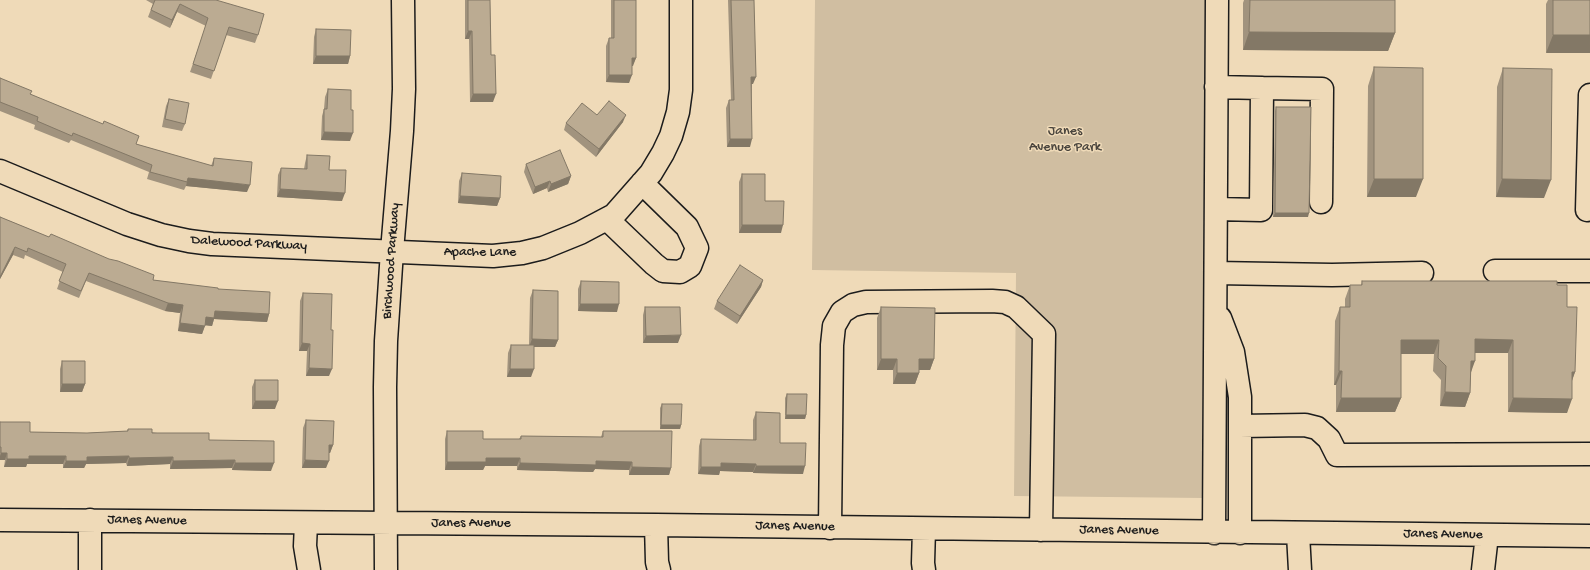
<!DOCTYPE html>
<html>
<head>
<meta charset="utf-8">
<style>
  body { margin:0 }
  canvas { display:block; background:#efdab8 }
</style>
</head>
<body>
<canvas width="1590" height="570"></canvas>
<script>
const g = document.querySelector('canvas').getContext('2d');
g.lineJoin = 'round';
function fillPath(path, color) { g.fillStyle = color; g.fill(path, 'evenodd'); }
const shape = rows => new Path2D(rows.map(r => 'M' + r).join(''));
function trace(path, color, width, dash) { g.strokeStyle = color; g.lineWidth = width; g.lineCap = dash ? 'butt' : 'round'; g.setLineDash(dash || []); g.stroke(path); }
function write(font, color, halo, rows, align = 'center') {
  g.font = font + ' "Gochi Hand",sans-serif'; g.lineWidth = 3; g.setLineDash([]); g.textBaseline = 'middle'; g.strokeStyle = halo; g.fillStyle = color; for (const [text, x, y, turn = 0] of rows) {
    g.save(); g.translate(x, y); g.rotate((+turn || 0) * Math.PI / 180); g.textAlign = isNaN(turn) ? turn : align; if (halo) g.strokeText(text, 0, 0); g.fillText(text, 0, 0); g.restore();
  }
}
fillPath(shape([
  [815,0,1208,0,1203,498,1014,496,1016,273,812,270]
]), '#d0bea1');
const minor = shape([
  [1262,88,1322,89,1321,202],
  [0,171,127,224,161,235,189,241,212,244,493,256,522,253,543,248,580,233,614,215,651,173,663,153,671,136,678,112,681,90,681,0],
  [1216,209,1261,210,1262,88,1216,87],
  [1587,210,1590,95],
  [607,219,654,264,663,271,680,272,690,266,697,248,687,227,642,183],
  [1495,271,1590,271],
  [1216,273,1332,275,1422,273],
  [1220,318,1233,352,1240,397,1240,533],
  [1240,426,1305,425,1317,428,1329,439,1337,455,1590,454],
  [0,520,656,525,1590,536],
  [90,520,90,570],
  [306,523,305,546,309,570],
  [656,525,657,562,659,570],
  [830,528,832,345,834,326,842,312,853,305,866,302,992,301,1005,302,1016,307,1044,334,1041,530],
  [1214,533,1217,0],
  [1298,534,1300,570],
  [386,570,385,387,386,341,392,251,402,131,404,89,403,0],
  [924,570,923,563,924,529],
  [1483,570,1487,535]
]);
trace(minor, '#1c1c1c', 25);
trace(minor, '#efdab8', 22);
fillPath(shape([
  [146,0,216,0,258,35,255,43,226,35,211,79,190,72,206,26,177,12,170,28,148,17,153,4],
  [465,0,490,0,491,55,493,102,470,102,469,39,465,39],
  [611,0,636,0,636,58,632,66,629,83,606,82,606,46,609,38,611,38],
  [728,0,754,0,753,84,752,84,750,147,727,147,726,108,729,100,731,100],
  [1244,0,1395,0,1395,33,1388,51,1243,50,1243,3],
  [1548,0,1590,0,1546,53,1546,4],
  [316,29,350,56,348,64,313,64,314,37],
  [1374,67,1416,197,1367,197,1368,86],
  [1503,68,1544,198,1496,197,1497,87],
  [0,78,30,94,136,144,211,166,214,158,247,192,186,186,184,190,147,179,149,172,71,140,69,143,34,129,35,125,0,111],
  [328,89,351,110,350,141,321,140,322,116,324,109,325,97],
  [169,99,185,124,182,131,162,127,166,106],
  [1276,107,1308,217,1273,217,1275,111],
  [597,115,623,122,596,157,564,130,566,123],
  [307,155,329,170,342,201,277,197,278,175,281,168,304,169,305,163],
  [526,164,571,176,568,184,548,192,547,188,533,194,524,172],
  [462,173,500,198,497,206,458,203,459,181],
  [742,174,765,201,781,233,739,233,739,182],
  [0,217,153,280,218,289,269,314,267,322,214,319,212,326,205,325,202,334,178,331,180,313,165,311,86,281,79,298,57,289,63,272,25,255,24,259,13,255,0,279],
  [763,280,761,287,737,324,714,309,717,301],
  [581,281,617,312,578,311,578,289],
  [1362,281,1557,285,1567,307,1575,372,1572,381,1567,413,1508,412,1508,353,1475,353,1471,372,1470,393,1465,407,1440,406,1441,380,1433,371,1434,354,1401,354,1401,398,1395,412,1336,412,1336,385,1334,385,1335,321,1340,307,1345,307,1345,299,1350,285,1361,285],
  [533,290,558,340,555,347,534,347,531,377,507,377,508,353,511,345,529,345,530,298],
  [303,293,329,376,306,376,307,351,299,351,300,301],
  [645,307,678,343,643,343,643,315],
  [881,307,934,359,930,370,919,370,919,373,915,384,893,384,893,370,877,370,877,318],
  [62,361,85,384,82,392,60,392,60,369],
  [255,380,275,409,252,409,252,387],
  [787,394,806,415,805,419,785,419,785,398],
  [662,404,681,425,680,429,660,429,660,408],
  [756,412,780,443,803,474,753,473,753,472,720,471,719,475,698,474,699,446,701,439,753,440,753,420],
  [306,420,333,445,330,453,329,453,326,468,302,468,303,428],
  [0,422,30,432,87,433,127,431,128,429,209,440,271,471,232,470,232,468,170,469,170,464,127,466,126,463,86,464,84,468,63,468,63,464,27,464,26,467,4,467,5,460,0,460],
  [447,431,483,439,519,439,521,436,601,437,603,431,671,468,669,475,629,475,629,470,595,469,593,472,517,470,517,466,485,466,483,470,445,470,445,439]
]), '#a1937e');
fillPath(shape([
  [180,4,177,12,170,28,172,20],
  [468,31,472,31,469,39,465,39],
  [1249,32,1395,33,1388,51,1243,50],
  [1553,35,1590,35,1590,53,1546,53],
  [316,56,350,56,348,64,313,64],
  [632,58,636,58,633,66,630,66],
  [609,75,632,75,629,83,606,82],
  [751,77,756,77,753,84,749,84],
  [473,94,496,94,493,102,470,102],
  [626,115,623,122,596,157,599,149],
  [324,132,353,133,350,141,321,140],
  [730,139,752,139,750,147,727,147],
  [571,176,568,184,548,192,551,184],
  [188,178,250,185,247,192,186,186],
  [1374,179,1423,179,1416,197,1367,197],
  [1502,179,1551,180,1544,198,1496,197],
  [550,181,547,188,533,194,535,187],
  [280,189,345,193,342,201,277,197],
  [460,196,500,198,497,206,458,203],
  [1275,213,1309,213,1308,217,1273,217],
  [742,225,783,225,781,233,739,233],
  [15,247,13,255,0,279,0,277],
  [763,280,761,287,737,324,740,316],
  [168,303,183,305,180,313,165,311],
  [580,304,619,304,617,312,578,311],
  [215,311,269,314,267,322,214,319,212,326,203,325,206,317],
  [180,323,205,326,202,334,178,331],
  [681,335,678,343,643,343,646,336],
  [532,339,558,340,555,347,529,347],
  [1475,339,1513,340,1508,353,1470,353],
  [1401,340,1439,340,1434,354,1396,354],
  [302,343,310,344,307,351,299,351],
  [881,359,897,359,893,370,877,370],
  [919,359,934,359,930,370,915,370],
  [1471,361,1475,361,1470,375],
  [309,368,332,369,329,376,306,376],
  [510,369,534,369,531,377,507,377],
  [1339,371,1342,371,1336,385,1334,385],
  [1572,372,1575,372,1570,386],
  [897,373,919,373,915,384,893,384],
  [62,384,85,384,82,392,60,392],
  [1445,392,1470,393,1465,407,1440,406],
  [1341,398,1401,398,1395,412,1336,412],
  [1513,398,1572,399,1567,413,1508,412],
  [255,401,278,401,275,409,252,409],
  [786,415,806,415,805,419,785,419],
  [661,425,681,425,680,429,660,429],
  [329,445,333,445,330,453,326,453],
  [1,453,7,453,5,460,0,460,0,456],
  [29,456,66,456,63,464,27,464,26,467,4,467,7,459],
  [129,456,126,463,86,464,84,468,63,468,66,461,87,457],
  [173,457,170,464,127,466,129,458],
  [486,458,520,458,517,466,485,466,483,470,445,470,447,462],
  [235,460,232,468,170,469,173,461],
  [305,460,329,461,326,468,302,468],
  [596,461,632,462,629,470,595,469,593,472,517,470,520,463],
  [235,463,274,463,271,471,232,470],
  [721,463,756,464,753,472,720,471,719,475,698,474,701,467],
  [756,466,805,466,803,474,753,473],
  [632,467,671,468,669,475,629,475]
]), '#837866');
const building = shape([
  [155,0,216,0,264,14,258,35,229,27,214,71,193,64,208,18,180,4,172,20,151,10,155,0],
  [468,0,490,0,491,55,495,55,496,94,473,94,472,31,468,31,468,0],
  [614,0,636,0,636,58,632,58,632,75,609,75,609,38,614,38,614,0],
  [731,0,754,0,756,77,751,77,752,139,730,139,729,100,734,100,731,0],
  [1250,0,1395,0,1395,33,1249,32,1250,0],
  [1553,0,1590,0,1590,35,1553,35,1553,0],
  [316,29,351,30,350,56,316,56,316,29],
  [1374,67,1423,68,1423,179,1374,179,1374,67],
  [1503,68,1552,69,1551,180,1502,179,1503,68],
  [0,78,32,91,30,94,103,124,104,121,139,136,136,144,213,166,214,158,252,162,250,185,188,178,187,182,150,172,152,165,73,133,72,136,37,121,38,117,0,102,0,78],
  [328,89,351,90,351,110,353,110,353,133,324,132,324,109,327,109,328,89],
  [169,99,189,103,185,124,165,119,169,99],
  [609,101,626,115,599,149,566,123,582,103,597,115,609,101],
  [1276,107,1311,107,1309,213,1275,213,1276,107],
  [560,150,571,176,551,184,550,181,535,187,526,164,560,150],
  [307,155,330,156,329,170,346,170,345,193,280,189,281,168,307,169,307,155],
  [462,173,501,176,500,198,460,196,462,173],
  [742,174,765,174,765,201,784,201,783,225,742,225,742,174],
  [0,217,49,237,51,234,109,259,118,261,154,275,153,280,218,288,218,289,270,292,269,314,215,311,214,318,206,317,205,326,180,323,183,305,168,303,89,273,81,291,59,281,66,264,28,248,27,252,15,247,0,277,0,217],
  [740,265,763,280,740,316,717,301,740,265],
  [581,281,619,282,619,304,580,304,581,281],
  [1362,281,1557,281,1557,285,1567,285,1567,307,1577,307,1575,372,1572,372,1572,399,1513,398,1513,340,1475,339,1475,361,1471,361,1470,393,1445,392,1446,366,1438,358,1439,340,1401,340,1401,398,1341,398,1342,371,1339,371,1340,307,1350,307,1350,285,1362,285,1362,281],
  [533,290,558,291,558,340,532,339,533,290],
  [303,293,332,294,331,330,333,330,332,369,309,368,310,344,302,343,303,293],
  [645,307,680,307,681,335,646,336,645,307],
  [881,307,935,308,934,359,919,359,919,373,897,373,897,359,881,359,881,307],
  [511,345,534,345,534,369,510,369,511,345],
  [62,361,85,361,85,384,62,384,62,361],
  [255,380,278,380,278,401,255,401,255,380],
  [787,394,807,394,806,415,786,415,787,394],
  [662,404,682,404,681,425,661,425,662,404],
  [756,412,780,413,780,443,806,443,805,466,756,466,756,464,721,463,721,467,701,467,701,439,756,440,756,412],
  [306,420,334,421,333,445,329,445,329,461,305,460,306,420],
  [0,422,30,422,30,432,87,433,128,431,128,429,152,429,152,433,209,433,209,440,274,441,274,463,235,463,235,460,173,461,173,457,129,458,129,456,87,457,87,461,66,461,66,456,29,456,29,459,7,459,7,453,1,453,1,447,0,447,0,422],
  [447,431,483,431,483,439,521,439,521,436,603,437,603,431,672,431,671,468,632,467,632,462,596,461,596,465,520,463,520,458,486,458,486,462,447,462,447,431]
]);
fillPath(building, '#bbab92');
trace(building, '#837866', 1);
write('14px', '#49443d', '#efdab8', [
  ["Janes",1065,132],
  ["Avenue Park",1065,148]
]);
write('14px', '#1c1c1c', '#efdab8', [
  ["Dalewood Parkway",249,244,3],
  ["Apache Lane",480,253],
  ["Birchwood Parkway",392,261,-86],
  ["Janes Avenue",147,521,1],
  ["Janes Avenue",471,524],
  ["Janes Avenue",795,527,1],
  ["Janes Avenue",1119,531,1],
  ["Janes Avenue",1443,535,1]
]);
</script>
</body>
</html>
